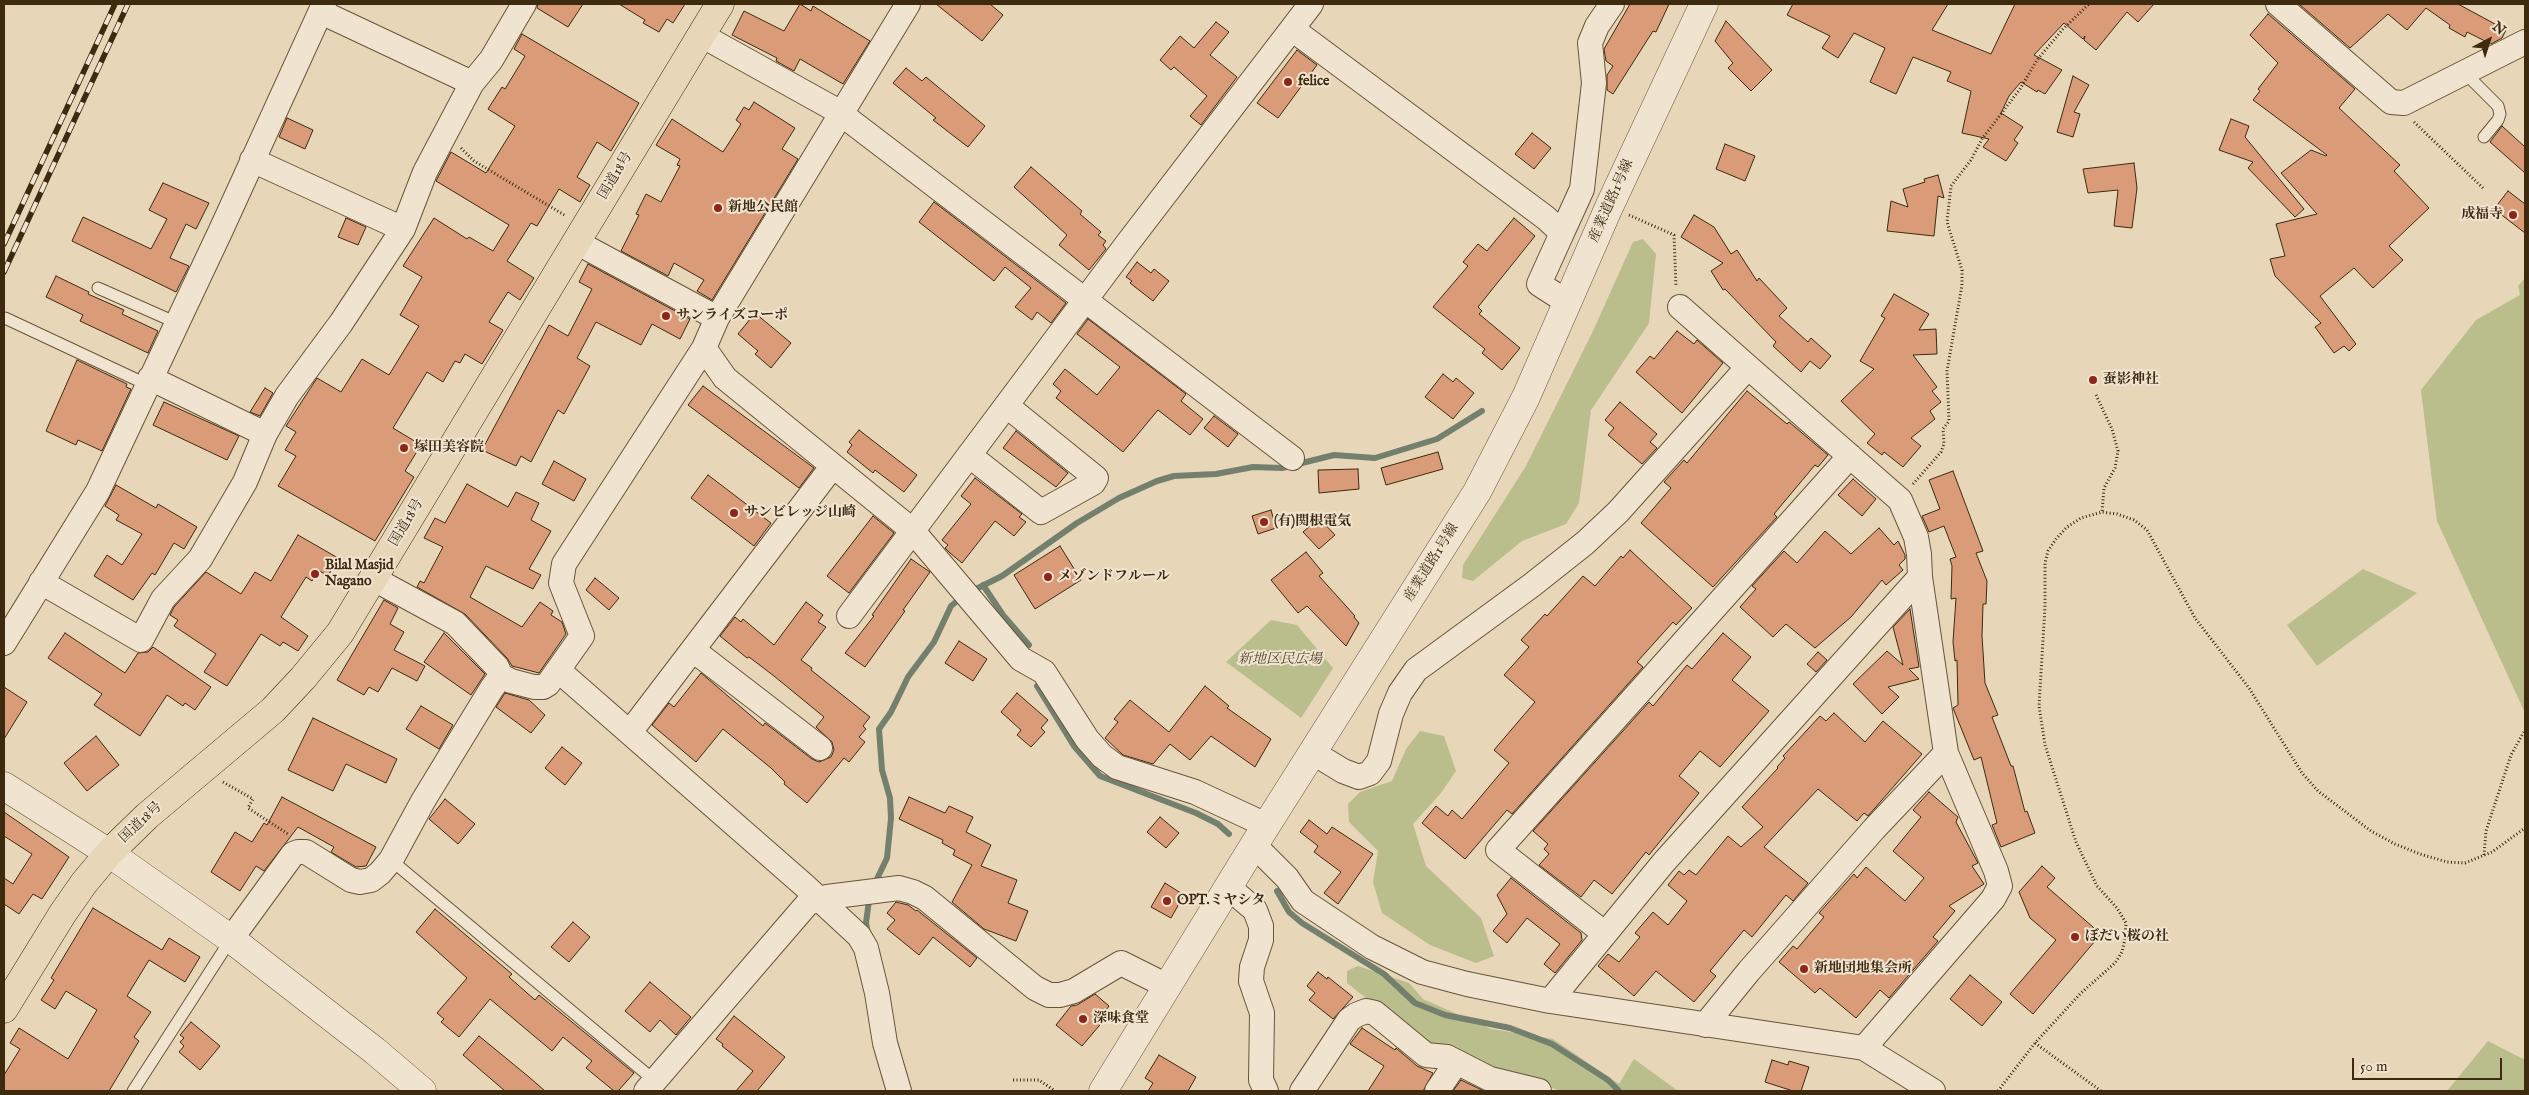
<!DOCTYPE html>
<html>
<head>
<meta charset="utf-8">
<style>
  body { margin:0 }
  #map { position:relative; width:2529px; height:1095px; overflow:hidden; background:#e8d6b8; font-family:"IM FELL English",serif }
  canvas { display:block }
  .frame { position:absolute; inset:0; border:5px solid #3d2a0f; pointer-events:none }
  .north { position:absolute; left:2464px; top:15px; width:50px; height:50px; -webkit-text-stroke:4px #f0e4d1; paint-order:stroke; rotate:40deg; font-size:14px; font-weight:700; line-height:20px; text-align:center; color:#3d2a0f }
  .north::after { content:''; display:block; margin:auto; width:18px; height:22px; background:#3d2a0f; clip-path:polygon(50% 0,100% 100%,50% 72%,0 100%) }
  .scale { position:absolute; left:2352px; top:1058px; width:150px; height:22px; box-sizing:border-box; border:2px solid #3d2a0f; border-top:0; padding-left:6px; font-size:15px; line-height:18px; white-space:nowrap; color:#3d2a0f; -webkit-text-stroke:4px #f0e4d1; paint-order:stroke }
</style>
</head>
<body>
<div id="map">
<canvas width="2529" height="1095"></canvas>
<div class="frame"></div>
<div class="north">N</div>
<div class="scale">50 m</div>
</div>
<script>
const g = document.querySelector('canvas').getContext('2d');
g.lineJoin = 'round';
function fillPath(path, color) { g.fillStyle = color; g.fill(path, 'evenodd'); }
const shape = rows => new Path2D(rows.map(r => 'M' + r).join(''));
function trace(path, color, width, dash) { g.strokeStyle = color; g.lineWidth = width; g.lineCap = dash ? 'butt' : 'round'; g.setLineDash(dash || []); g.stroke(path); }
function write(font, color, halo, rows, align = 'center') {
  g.font = font + ' "IM FELL English","Noto Serif JP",serif'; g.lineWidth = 4; g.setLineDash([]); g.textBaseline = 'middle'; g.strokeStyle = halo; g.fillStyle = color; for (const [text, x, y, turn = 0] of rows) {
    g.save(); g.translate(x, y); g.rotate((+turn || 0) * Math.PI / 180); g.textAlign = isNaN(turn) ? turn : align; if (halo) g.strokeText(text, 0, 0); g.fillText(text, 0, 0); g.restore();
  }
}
fillPath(shape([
  [1643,239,1656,254,1649,323,1591,410,1579,503,1566,524,1522,541,1473,581,1462,578,1463,565,1526,466,1593,331,1633,242],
  [2525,278,2525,713,2437,521,2421,390,2476,320,2520,295,2518,286],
  [2363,569,2417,593,2317,666,2287,625],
  [1271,620,1297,625,1333,668,1301,718,1226,662],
  [1420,731,1444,736,1456,771,1441,793,1413,824,1426,866,1481,918,1494,956,1476,963,1430,945,1382,913,1373,882,1378,851,1349,822,1348,804,1360,792,1392,781,1406,749],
  [1358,966,1409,983,1423,999,1491,1029,1553,1039,1619,1084,1634,1059,1678,1091,1561,1091,1425,1045,1347,983,1347,971],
  [2488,1041,2525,1060,2525,1091,2447,1091]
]), '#babd8c');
trace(shape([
  [983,585,1003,615,1029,645],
  [970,592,1002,576,1077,523,1119,498,1157,481,1174,476,1216,474,1253,467,1282,468,1334,455,1375,458,1437,439,1482,411],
  [1037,686,1074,746,1100,776,1196,813,1218,824,1229,834],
  [876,881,887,858,891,818,890,798,882,770,879,729,891,712,908,677,934,642,951,606,962,597],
  [1277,891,1289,912,1302,923,1384,974,1415,1003,1445,1015,1510,1028,1552,1044,1608,1080,1619,1091],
  [868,934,866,923,869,900]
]), '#73806e', 6);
const building = shape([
  [538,4,583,4,568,27,537,8,538,4],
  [619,4,685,4,673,23,667,19,659,32,643,23,645,20,619,4],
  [800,4,811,11,813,6,870,41,843,84,800,59,794,71,776,61,777,58,732,35,744,11,784,31,800,4],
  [936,4,990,4,1003,15,982,41,936,4],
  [1630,4,1669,4,1656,32,1653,31,1613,94,1607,90,1607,75,1613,66,1606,61,1604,49,1630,4],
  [1793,4,1948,4,1932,30,1991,54,2015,4,2154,4,2138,22,2127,12,2096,50,2084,40,2085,36,2083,39,2064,23,2034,55,2062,70,2045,94,2038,90,2037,92,2021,82,2009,96,2001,113,2023,127,2014,140,2018,143,2006,161,1983,147,1989,139,1962,133,1971,91,1947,81,1951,72,1913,57,1896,94,1870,82,1885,48,1854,33,1838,58,1822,48,1830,36,1787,15,1793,4],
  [2299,4,2458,4,2506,30,2502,38,2491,44,2467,32,2465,37,2449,28,2450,25,2426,8,2407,30,2388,14,2350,48,2299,4],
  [2268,14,2355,89,2339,108,2400,165,2394,171,2429,208,2389,246,2403,260,2373,288,2354,268,2320,296,2356,344,2349,351,2344,346,2334,353,2315,327,2321,323,2275,276,2270,259,2285,256,2276,224,2317,214,2281,173,2311,150,2326,156,2327,155,2253,100,2260,91,2258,89,2278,63,2250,35,2268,14],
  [1726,21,1772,70,1751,91,1728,68,1733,63,1715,41,1726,21],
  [1216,22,1229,32,1210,55,1237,77,1201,125,1190,116,1207,96,1174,67,1171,70,1160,60,1180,36,1194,48,1216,22],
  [522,34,639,103,611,151,597,142,577,177,590,185,580,202,559,189,537,226,531,223,507,261,534,278,520,300,508,292,489,322,503,330,482,364,465,354,460,363,455,361,443,382,427,372,393,428,421,445,405,471,414,477,375,541,278,486,296,456,285,450,296,432,286,426,317,378,341,392,362,359,389,375,419,326,400,315,422,277,403,266,434,218,467,239,469,237,493,251,509,225,436,181,451,152,486,173,515,126,488,109,502,87,505,89,525,56,514,49,522,34],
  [1297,50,1317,65,1278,118,1257,103,1297,50],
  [906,68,922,81,926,77,985,126,968,147,933,120,936,118,893,83,906,68],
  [2073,76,2089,85,2074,112,2080,114,2073,137,2057,132,2073,76],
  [754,102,795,128,782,149,798,159,712,300,697,291,704,280,674,263,668,276,621,251,639,215,636,214,646,194,661,202,680,166,677,165,680,159,656,145,672,119,723,152,741,124,736,120,744,107,749,110,754,102],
  [287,118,313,130,305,149,279,137,287,118],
  [2231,119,2249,126,2245,137,2304,209,2295,217,2248,168,2253,162,2219,150,2231,119],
  [2502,126,2525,147,2525,173,2490,142,2502,126],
  [1532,133,1551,148,1534,169,1515,154,1532,133],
  [1725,144,1755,156,1745,181,1716,169,1725,144],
  [2134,163,2137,188,2132,228,2114,226,2118,190,2088,193,2083,169,2134,163],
  [1031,167,1082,211,1080,214,1101,232,1098,235,1106,241,1103,245,1106,249,1089,270,1059,245,1067,235,1014,187,1031,167],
  [1938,175,1944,198,1938,196,1934,236,1887,231,1891,201,1908,207,1903,189,1925,182,1924,179,1938,175],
  [163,183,209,203,196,229,186,224,170,258,189,266,176,292,72,241,83,217,151,249,167,219,149,210,163,183],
  [2508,191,2525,204,2525,233,2494,209,2508,191],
  [934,202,1066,303,1051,323,1037,312,1032,320,1015,307,1031,288,1005,267,994,281,919,222,934,202],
  [1694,215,1714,227,1731,254,1737,250,1757,281,1759,278,1787,308,1779,316,1808,342,1811,338,1831,356,1820,369,1810,361,1801,372,1773,346,1776,342,1725,289,1723,290,1711,271,1723,263,1681,237,1694,215],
  [346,218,366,227,358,245,338,237,346,218],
  [1514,218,1535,236,1478,307,1482,311,1479,314,1520,348,1502,370,1482,353,1485,349,1433,307,1468,266,1463,262,1478,244,1487,251,1514,218],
  [1137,262,1151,273,1154,269,1169,281,1153,301,1130,283,1132,281,1126,277,1137,262],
  [588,264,690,319,680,339,652,324,641,345,596,322,577,358,590,366,564,414,558,410,531,462,521,456,516,466,482,450,549,325,568,336,592,289,579,282,588,264],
  [56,276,89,292,88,294,124,310,122,314,158,331,148,353,80,321,83,315,46,297,56,276],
  [1894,294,1929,314,1919,330,1936,329,1937,354,1913,355,1937,387,1932,391,1941,402,1930,411,1935,419,1911,438,1921,446,1903,467,1884,452,1882,455,1867,443,1875,434,1841,401,1874,369,1860,361,1885,318,1881,316,1894,294],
  [755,313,791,343,771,368,755,354,758,351,738,334,755,313],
  [1088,319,1186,394,1181,401,1203,419,1190,435,1158,410,1123,452,1056,398,1061,391,1053,384,1065,369,1097,395,1120,367,1077,334,1088,319],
  [1677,331,1694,344,1697,340,1723,363,1682,413,1636,372,1650,356,1654,359,1677,331],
  [77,360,127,384,126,387,131,389,102,451,78,440,76,445,46,431,77,360],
  [1443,374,1453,382,1456,378,1474,393,1453,419,1425,397,1443,374],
  [703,386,814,468,799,488,688,405,703,386],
  [265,388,273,393,260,416,250,412,265,388],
  [1747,391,1787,424,1789,422,1828,455,1818,467,1815,465,1774,514,1777,517,1713,587,1641,523,1671,488,1664,482,1684,460,1687,463,1747,391],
  [164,402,239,436,227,460,153,425,164,402],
  [1620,402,1657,434,1650,442,1657,448,1642,464,1608,435,1614,428,1605,420,1620,402],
  [1214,416,1238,434,1228,447,1204,428,1214,416],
  [859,430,917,475,904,492,875,470,873,473,847,452,852,445,849,442,859,430],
  [1016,431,1068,473,1056,487,1003,448,1016,431],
  [1438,452,1443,469,1386,485,1381,468,1438,452],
  [554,461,586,479,574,501,542,484,554,461],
  [1358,469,1359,489,1319,493,1318,470,1358,469],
  [1953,471,1983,551,1976,553,1987,581,1986,604,1983,604,1982,636,1985,683,1998,715,1992,717,2011,766,2013,766,2025,812,2027,811,2035,833,2001,847,1992,825,1997,823,1981,757,1974,760,1953,708,1958,705,1957,660,1955,661,1953,642,1956,598,1951,599,1952,566,1950,559,1956,557,1944,526,1929,532,1922,516,1940,509,1929,480,1953,471],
  [708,475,771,523,754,546,691,498,708,475],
  [975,478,1022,514,1019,517,1026,522,1014,536,995,521,962,563,950,553,945,548,948,545,942,540,971,504,961,496,975,478],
  [1853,479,1876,499,1862,516,1838,495,1853,479],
  [467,484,508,507,516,492,539,503,531,520,551,531,529,569,541,575,533,589,486,566,470,597,522,627,540,602,553,611,551,615,562,622,566,634,539,673,512,666,507,658,465,614,417,587,420,581,424,583,443,547,424,538,435,518,445,523,467,484],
  [116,485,156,508,158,504,197,527,184,549,174,543,155,575,152,573,133,600,94,576,107,555,122,565,142,534,116,520,119,515,105,506,116,485],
  [1271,510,1276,528,1258,534,1252,516,1271,510],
  [873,516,894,533,849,593,827,576,873,516],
  [1319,518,1335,535,1319,549,1303,532,1319,518],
  [1879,528,1894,545,1898,541,1905,555,1905,559,1899,565,1903,570,1886,585,1882,580,1851,617,1815,648,1786,624,1773,637,1740,607,1756,589,1752,586,1784,551,1797,563,1825,531,1851,554,1879,528],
  [298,535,338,558,328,576,318,570,312,581,306,577,281,617,308,636,298,651,283,642,280,646,261,634,227,686,204,672,216,654,174,626,178,620,170,615,174,607,206,572,241,594,255,572,271,581,298,535],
  [1060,546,1081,580,1035,609,1014,575,1060,546],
  [1630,550,1692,608,1676,625,1673,622,1637,662,1643,667,1512,814,1507,810,1465,859,1422,823,1436,806,1448,816,1452,810,1462,819,1509,763,1494,750,1535,702,1504,675,1529,647,1521,640,1545,614,1547,616,1583,576,1595,586,1621,556,1623,558,1630,550],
  [1306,552,1323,573,1319,576,1355,616,1354,617,1359,623,1346,646,1307,606,1298,613,1271,580,1306,552],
  [911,559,930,572,903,610,905,611,865,667,845,653,874,616,872,615,911,559],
  [595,578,619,598,609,610,586,590,595,578],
  [384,600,398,608,390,624,404,632,394,650,425,666,417,681,392,668,378,692,369,687,364,695,337,680,384,600],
  [806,602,823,615,818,622,826,627,801,660,812,668,811,670,870,717,863,726,866,729,859,737,865,742,849,762,844,758,807,803,784,784,785,782,771,768,723,729,696,762,652,725,669,703,674,707,701,673,763,726,765,723,812,759,819,762,831,757,834,750,832,742,816,727,824,717,774,676,749,657,747,658,720,636,735,617,741,622,743,619,774,645,806,602],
  [1910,609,1919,667,1909,669,1919,679,1888,687,1899,697,1882,714,1853,684,1887,651,1903,665,1893,627,1910,609],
  [65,633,125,673,138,653,148,652,153,647,211,687,195,710,185,703,183,706,167,695,140,736,94,705,102,694,48,658,65,633],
  [444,633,485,674,471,695,424,662,444,633],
  [1723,633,1751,657,1732,680,1769,711,1720,767,1700,751,1679,776,1699,793,1649,855,1646,852,1612,894,1594,880,1581,897,1539,865,1549,854,1544,849,1548,844,1533,831,1649,702,1653,706,1687,665,1692,669,1723,633],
  [959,641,987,659,973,681,945,663,959,641],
  [1818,652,1827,660,1816,672,1807,664,1818,652],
  [1205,686,1229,706,1227,708,1271,739,1255,767,1211,736,1190,760,1170,744,1153,764,1123,755,1105,738,1118,722,1114,719,1130,700,1169,732,1205,686],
  [4,687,27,702,4,739,4,687],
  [505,693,529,700,545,715,531,733,496,707,505,693],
  [1017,693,1048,720,1041,728,1045,732,1031,747,1017,735,1021,730,1001,712,1017,693],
  [421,706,453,725,439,749,406,729,421,706],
  [1834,713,1865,742,1883,721,1922,754,1868,816,1864,813,1857,821,1818,789,1764,847,1808,883,1793,901,1786,895,1752,937,1744,930,1710,971,1716,976,1694,1002,1656,971,1634,996,1598,966,1608,954,1619,962,1640,937,1635,933,1653,912,1668,925,1687,901,1668,885,1679,871,1684,875,1689,870,1696,875,1728,836,1741,847,1763,827,1742,807,1778,768,1777,767,1785,758,1783,756,1820,716,1826,721,1834,713],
  [313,718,397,759,386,783,346,764,333,791,288,770,313,718],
  [96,736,119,765,87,791,64,763,96,736],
  [562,747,582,763,565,785,545,768,562,747],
  [1929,792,1958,817,1956,822,1978,863,1972,866,1984,884,1949,906,1955,911,1933,937,1938,941,1889,998,1880,990,1856,1018,1820,988,1815,993,1779,962,1793,946,1797,949,1824,917,1819,913,1854,874,1857,878,1866,867,1905,901,1924,878,1893,851,1921,817,1913,810,1929,792],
  [282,797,376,847,366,866,356,867,331,852,334,847,298,827,264,871,256,866,240,891,211,872,235,832,252,842,264,823,267,825,282,797],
  [909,797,945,813,949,806,973,817,966,832,991,845,981,866,1017,880,1008,903,1028,911,1016,941,984,929,952,902,972,865,953,855,955,850,942,843,943,840,899,819,909,797],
  [445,799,475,824,458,844,429,819,445,799],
  [4,812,69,857,42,899,33,894,19,914,4,904,4,878,13,884,32,854,4,836,4,812],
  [1160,817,1179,833,1166,848,1147,832,1160,817],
  [1309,820,1327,834,1332,827,1373,854,1338,904,1324,893,1341,872,1314,852,1318,846,1300,832,1309,820],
  [2042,866,2055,878,2047,887,2101,934,2033,1014,2010,994,2056,940,2030,918,2019,892,2042,866],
  [1511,878,1581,933,1582,940,1555,973,1544,964,1560,944,1527,918,1507,943,1493,931,1507,914,1497,895,1511,878],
  [1165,883,1184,895,1171,918,1151,907,1165,883],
  [896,902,908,905,916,911,917,910,977,958,970,967,933,937,919,955,887,929,895,920,887,913,896,902],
  [93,908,162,950,169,938,200,957,185,982,149,960,127,996,151,1012,134,1037,139,1041,109,1091,4,1091,4,1075,20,1049,10,1043,19,1028,68,1059,97,1010,66,991,55,1009,41,1000,54,980,51,978,93,908],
  [435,909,512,974,509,977,535,1000,539,995,634,1073,618,1091,614,1091,586,1068,592,1061,563,1037,552,1051,490,999,459,1037,441,1022,444,1019,437,1013,467,978,416,932,435,909],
  [573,922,590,937,569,962,551,947,573,922],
  [1318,972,1327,979,1328,977,1353,997,1333,1019,1309,1000,1315,993,1307,986,1318,972],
  [1970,975,2002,1002,1982,1026,1950,999,1970,975],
  [650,982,691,1017,676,1035,660,1020,650,1032,625,1011,650,982],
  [1095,994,1109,1006,1106,1010,1110,1013,1082,1046,1056,1025,1071,1006,1077,1005,1095,994],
  [734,1016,785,1057,757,1091,736,1091,753,1071,722,1046,723,1044,716,1039,734,1016],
  [191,1022,220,1046,200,1070,179,1052,184,1046,180,1042,184,1038,180,1035,191,1022],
  [1362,1028,1395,1050,1396,1048,1417,1066,1433,1073,1423,1091,1368,1091,1384,1066,1350,1044,1362,1028],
  [479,1036,529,1077,545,1091,505,1091,463,1055,479,1036],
  [1159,1055,1196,1077,1188,1091,1148,1091,1153,1083,1145,1078,1159,1055],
  [1772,1060,1788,1065,1789,1061,1809,1067,1801,1091,1793,1091,1765,1082,1772,1060],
  [1461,1080,1484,1091,1453,1091,1461,1080]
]);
fillPath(building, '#da9b79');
trace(building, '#3d2a0f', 1);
const service = shape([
  [2465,73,2498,106,2500,114,2498,120,2484,137],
  [98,288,177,323],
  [5,318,148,385],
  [391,860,655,1081],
  [133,1091,231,939]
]);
const minor = shape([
  [2278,4,2391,102,2404,103,2525,42],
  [321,12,472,83,491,60,524,4],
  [1292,29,1546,218,1562,233,1539,284,1567,302],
  [701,35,836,110,1292,458],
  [252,160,403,229],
  [1562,233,1582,189,1594,83,1590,43,1597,26,1612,4],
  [576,242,717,318],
  [1680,307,1748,367],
  [704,348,725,378,912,530,1021,659,1044,672,1087,739,1102,756,1117,767,1195,792,1266,825],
  [150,378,265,434],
  [969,455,1041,512,1093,483,1096,478,1007,406],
  [374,579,455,623,497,667,501,676,511,681,534,687,543,687,548,684,582,636,561,583,564,564,704,348,717,318,908,4],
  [41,582,141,640,163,599,200,559,245,482,265,434,287,396,341,323,403,229,425,172,472,83],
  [849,616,1127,244,1311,4],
  [4,643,98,491,221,230,324,4],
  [693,650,820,748],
  [558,670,805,886,859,936,866,948,877,993,885,1043,899,1091],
  [630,732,832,467],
  [1312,752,1343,771,1359,777,1370,773,1379,761,1391,714,1400,693,1416,670,1532,585,1585,543,1618,512,1748,367,1900,500,1916,537,1919,554,1920,577,1946,753,1996,871,2000,886,1993,899,1864,1048],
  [1254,845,1287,878,1303,901,1372,947,1422,972,1467,984,1550,1001,1864,1048,1933,1091],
  [1228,887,1255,910,1261,926,1261,940,1252,967,1251,981,1262,1013,1261,1080,1266,1091],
  [1604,933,1498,850,1850,456],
  [231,939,293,854,298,852,306,852,351,880,360,882,371,880,380,873,391,860,423,801,492,688,501,676],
  [1550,1001,1664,862,1920,577],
  [1705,1025,1749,971,1874,829,1946,753],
  [646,1091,808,903,827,897,899,888,913,892,925,898,1035,988,1049,995,1060,995,1074,991,1121,963,1167,986],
  [1302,1091,1349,1020,1356,1015,1366,1011,1375,1013,1426,1055,1447,1057,1490,1079,1539,1091],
  [1437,1091,1456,1063]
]);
const tertiary = shape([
  [4,786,109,853,231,939,375,1051,422,1091],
  [1103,1091,1254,845,1477,492,1526,397,1609,207,1704,4]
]);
const trunk = shape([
  [4,1009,63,913,84,883,109,853,147,816,273,710,303,678,340,633,720,4]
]);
trace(service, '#685539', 13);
trace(minor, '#685539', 26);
trace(tertiary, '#685539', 29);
trace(trunk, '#3d2a0f', 29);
trace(shape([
  [2414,122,2484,189],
  [461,148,474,161,566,216],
  [1629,215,1674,235,1676,287],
  [2096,395,2112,429,2118,451,2115,468,2104,488,2102,512],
  [1913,484,1941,452,1944,444,1943,429,1949,421,1947,371,1962,285,1962,270,1947,222,1951,186,1971,160,1982,139,2020,89,2037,60,2063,29,2089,4],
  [223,782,253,799,248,808,288,834],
  [2484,855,2486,831,2511,755,2525,730],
  [2035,1043,2101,1091],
  [1013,1080,1039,1080,1055,1091],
  [1998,1091,2035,1043,2081,993,2115,963,2122,952,2125,939,2126,923,2117,908,2097,886,2076,842,2045,745,2039,706,2045,607,2045,563,2048,551,2056,539,2067,527,2081,518,2102,512,2117,514,2134,520,2147,530,2195,618,2249,688,2302,773,2318,791,2371,831,2395,844,2420,854,2447,862,2465,863,2492,852,2525,828]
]), '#3d2a0f', 3, [1, 2.5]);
trace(service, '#f0e4d1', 11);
trace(minor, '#f0e4d1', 24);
trace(tertiary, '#f0e4d1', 28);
trace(trunk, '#e8d6b8', 28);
const rail = shape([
  [4,244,115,4],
  [4,272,128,4]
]);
trace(rail, '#3d2a0f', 5.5);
trace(rail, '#f0e4d1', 4, [11]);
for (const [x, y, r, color] of [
  [1288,82,5,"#8f2418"],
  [718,208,5,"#8f2418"],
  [2513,215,5,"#8f2418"],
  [666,316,5,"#8f2418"],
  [2093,380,5,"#8f2418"],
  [404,448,5,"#8f2418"],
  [734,513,5,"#8f2418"],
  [1264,522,5,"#8f2418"],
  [315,574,5,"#8f2418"],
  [1048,577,5,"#8f2418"],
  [1167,901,5,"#8f2418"],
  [2075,937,5,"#8f2418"],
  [1804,969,5,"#8f2418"],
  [1083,1019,5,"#8f2418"]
]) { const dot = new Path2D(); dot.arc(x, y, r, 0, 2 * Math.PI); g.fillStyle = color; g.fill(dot); trace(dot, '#f0e4d1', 2); }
write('bold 14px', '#3d2a0f', '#f0e4d1', [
  ["felice",1298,82],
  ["新地公民館",728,208],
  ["成福寺",2503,215,"right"],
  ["サンライズコーポ",676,316],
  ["蚕影神社",2103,380],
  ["塚田美容院",414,448],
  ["サンビレッジ山崎",744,513],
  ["(有)関根電気",1274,522],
  ["Bilal Masjid",325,566],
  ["Nagano",325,582],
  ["メゾンドフルール",1058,577],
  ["OPT.ミヤシタ",1177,901],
  ["ぼだい桜の社",2085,937],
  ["新地団地集会所",1814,969],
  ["深味食堂",1093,1019]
], 'left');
write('14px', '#3d2a0f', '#f0e4d1', [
  ["国道18号",616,176,-59],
  ["産業道路1号線",1612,201,-66],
  ["国道18号",407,523,-59],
  ["産業道路1号線",1432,563,-58],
  ["国道18号",141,823,-43]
]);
write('italic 14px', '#564728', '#f0e4d1', [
  ["新地区民広場",1280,660]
]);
</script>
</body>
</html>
